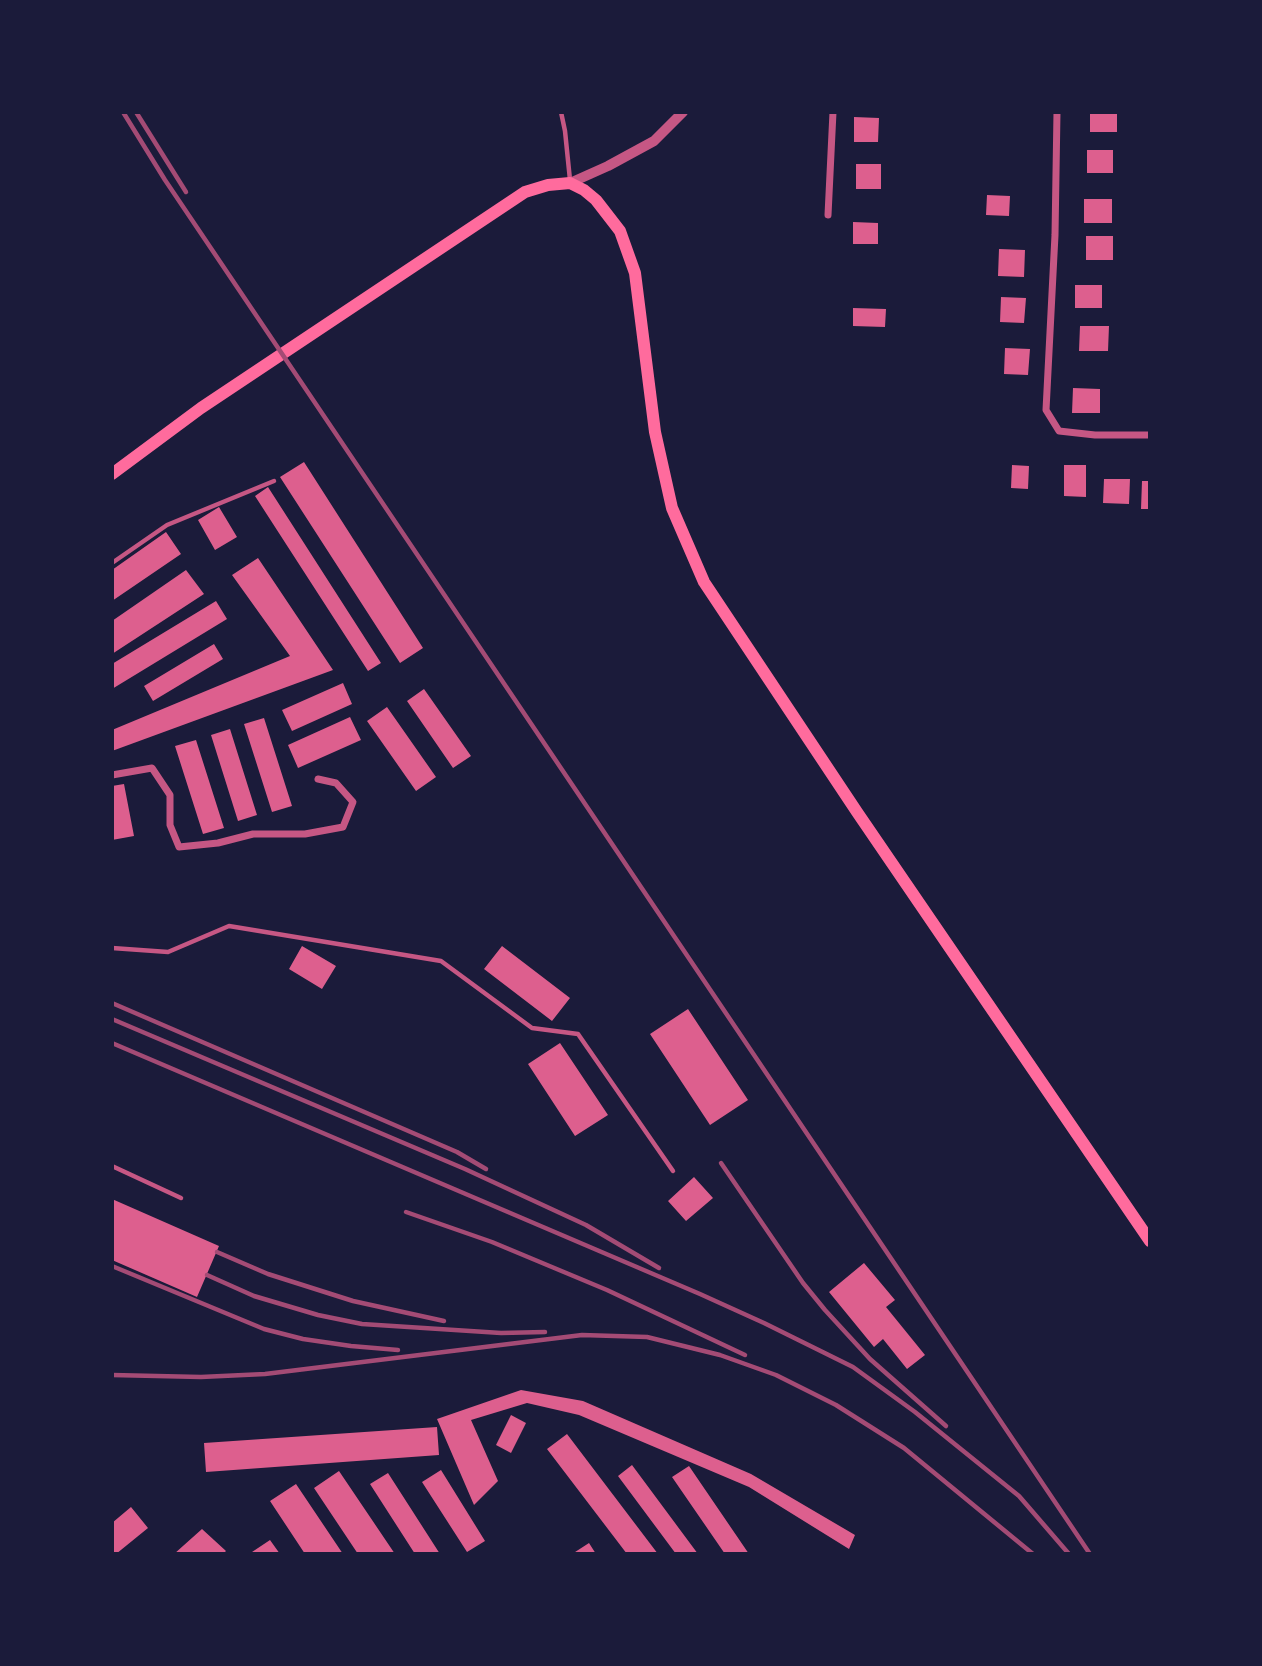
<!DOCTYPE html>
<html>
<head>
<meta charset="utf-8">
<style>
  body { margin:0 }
  #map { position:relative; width:1262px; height:1666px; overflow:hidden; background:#1b1b3a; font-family:Overpass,sans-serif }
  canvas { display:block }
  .frame { position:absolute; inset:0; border:114px solid #1b1b3a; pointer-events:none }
</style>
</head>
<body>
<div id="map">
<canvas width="1262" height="1666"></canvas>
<div class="frame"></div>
</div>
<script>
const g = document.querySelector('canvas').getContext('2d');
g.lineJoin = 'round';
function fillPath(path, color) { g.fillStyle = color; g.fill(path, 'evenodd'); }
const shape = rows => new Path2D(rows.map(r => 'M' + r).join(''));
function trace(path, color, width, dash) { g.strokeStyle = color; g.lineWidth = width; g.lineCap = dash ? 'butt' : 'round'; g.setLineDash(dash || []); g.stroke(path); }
fillPath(shape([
  [1090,112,1117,112,1117,132,1090,132],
  [854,117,879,118,878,142,854,142],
  [1087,150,1113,150,1113,173,1087,173],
  [856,164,881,164,881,189,856,189],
  [987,195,1010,196,1009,216,986,215],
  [1084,199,1112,199,1112,223,1084,223],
  [853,222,878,223,878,244,853,244],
  [1086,236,1113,236,1113,260,1086,260],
  [999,249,1025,250,1024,277,998,276],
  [1075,285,1102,285,1102,308,1075,308],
  [1001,297,1026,298,1024,323,1000,322],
  [853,308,886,309,885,327,853,326],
  [1080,326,1109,326,1108,351,1079,351],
  [1005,348,1030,349,1028,375,1004,374],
  [1073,388,1100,389,1100,413,1072,413],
  [304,462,423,648,400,663,280,477],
  [1012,465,1029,466,1028,489,1011,488],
  [1064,465,1086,465,1086,497,1064,496],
  [1104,479,1130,479,1129,504,1103,503],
  [1142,481,1150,481,1150,509,1141,509],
  [268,487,381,663,368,671,255,496],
  [219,507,237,537,215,550,198,520],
  [166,532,181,554,112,601,112,570],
  [258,558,333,670,112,751,112,730,290,656,232,575],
  [186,570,204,594,112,654,112,621],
  [216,601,227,619,112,689,112,664],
  [214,644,223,659,153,701,144,686],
  [343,683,352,704,292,731,282,710],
  [424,689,471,756,453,768,407,701],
  [387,707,436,777,416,791,367,721],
  [350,717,361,740,298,768,288,745],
  [264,718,292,806,272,812,244,724],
  [230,729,257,815,238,821,211,735],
  [196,740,224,828,203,834,175,746],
  [124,784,134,836,112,840,112,786],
  [302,946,336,966,322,989,289,969],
  [502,946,570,998,552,1021,484,969],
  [688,1009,748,1100,710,1125,650,1034],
  [560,1043,608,1115,575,1136,528,1064],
  [694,1177,713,1198,686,1221,668,1201],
  [112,1199,219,1246,197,1297,112,1260],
  [864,1263,895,1300,886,1307,925,1355,907,1369,883,1339,874,1347,829,1292],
  [521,1390,583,1401,751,1474,855,1535,849,1549,749,1487,579,1415,527,1403,471,1420,498,1481,474,1505,437,1419],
  [511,1415,526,1423,511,1453,496,1445],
  [437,1427,439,1455,206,1472,204,1443],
  [567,1434,658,1554,627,1554,547,1449],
  [632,1465,698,1554,676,1554,618,1476],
  [689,1466,749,1554,725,1554,672,1477],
  [441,1470,485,1541,467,1552,422,1482],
  [339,1471,395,1554,358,1554,314,1488],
  [388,1473,440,1554,415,1554,370,1484],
  [296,1484,343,1554,305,1554,270,1501],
  [131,1507,148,1528,116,1554,112,1554,112,1523],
  [202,1529,226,1551,223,1554,174,1554],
  [270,1540,280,1554,249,1554],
  [589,1543,596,1554,572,1554]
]), '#dd5f8e');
trace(shape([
  [561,112,565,131,570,180],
  [112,563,167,525,274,481],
  [112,948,168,952,229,926,441,961,532,1028,578,1034,673,1171],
  [112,1166,181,1198]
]), '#c65784', 4.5);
trace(shape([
  [1057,112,1055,235,1046,410,1059,431,1095,435,1150,435],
  [828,215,833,112],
  [112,775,152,768,170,795,170,825,179,847,218,843,253,834,305,834,343,827,353,802,336,783,318,779]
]), '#c65784', 7);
trace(shape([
  [570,183,608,166,654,141,683,112]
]), '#c65784', 10);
trace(shape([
  [112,474,201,408,525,192,548,185,570,183,584,190,596,200,620,231,635,273,655,432,672,508,704,582,857,812,1150,1241]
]), '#ff6b9d', 12);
trace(shape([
  [123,112,165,180,1090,1554],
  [136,112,186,192],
  [112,1003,457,1152,486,1169],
  [112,1019,465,1169,586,1225,659,1268],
  [112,1043,700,1294,764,1323,853,1367,915,1412,1019,1496,1069,1554],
  [721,1163,803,1283,825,1310,870,1359,946,1426],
  [406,1212,492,1242,607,1290,745,1355],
  [217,1252,268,1274,353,1301,444,1321],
  [112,1266,264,1329,303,1339,351,1346,398,1350],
  [207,1275,254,1296,318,1315,362,1324,501,1333,545,1332],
  [112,1375,201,1377,265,1374,582,1335,647,1337,720,1355,776,1375,836,1405,904,1448,1033,1554]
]), '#a44b75', 4.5);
</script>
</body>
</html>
